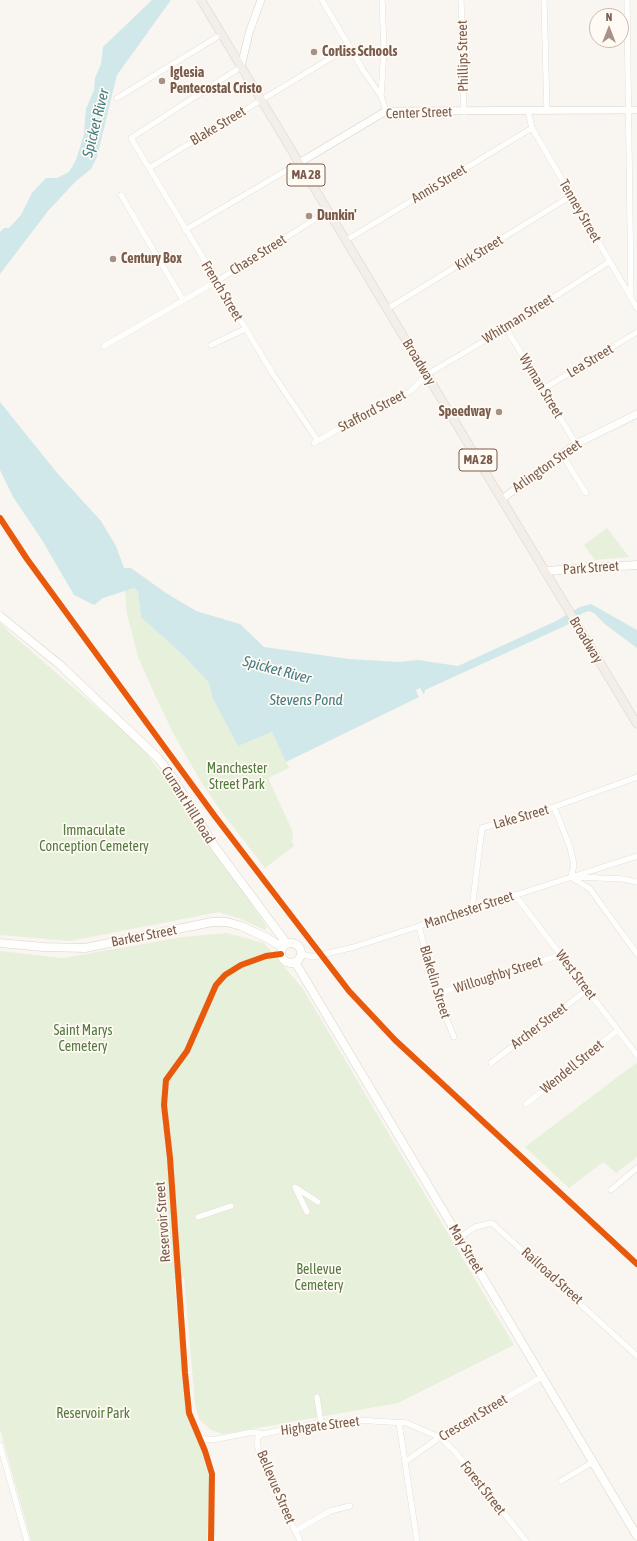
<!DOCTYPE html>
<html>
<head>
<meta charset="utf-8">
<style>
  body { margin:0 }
  #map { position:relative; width:637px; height:1541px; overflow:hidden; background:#f9f5f0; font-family:"Asap Condensed",sans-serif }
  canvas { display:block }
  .north { position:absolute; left:589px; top:8px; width:40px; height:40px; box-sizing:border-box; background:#fffaf3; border:1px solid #cabbb1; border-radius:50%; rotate:0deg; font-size:11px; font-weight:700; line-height:16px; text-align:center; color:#7a5c4d }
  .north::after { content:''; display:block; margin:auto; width:14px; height:18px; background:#a69286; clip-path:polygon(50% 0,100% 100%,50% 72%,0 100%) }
</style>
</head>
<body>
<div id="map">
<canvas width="637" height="1541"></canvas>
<div class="north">N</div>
</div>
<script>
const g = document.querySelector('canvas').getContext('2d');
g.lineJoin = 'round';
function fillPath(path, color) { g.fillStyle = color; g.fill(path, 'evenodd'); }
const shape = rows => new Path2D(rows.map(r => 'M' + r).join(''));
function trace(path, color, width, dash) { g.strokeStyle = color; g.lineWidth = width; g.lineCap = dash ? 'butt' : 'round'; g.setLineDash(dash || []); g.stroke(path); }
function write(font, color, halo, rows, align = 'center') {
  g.font = font + ' "Asap Condensed",sans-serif'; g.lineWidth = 3.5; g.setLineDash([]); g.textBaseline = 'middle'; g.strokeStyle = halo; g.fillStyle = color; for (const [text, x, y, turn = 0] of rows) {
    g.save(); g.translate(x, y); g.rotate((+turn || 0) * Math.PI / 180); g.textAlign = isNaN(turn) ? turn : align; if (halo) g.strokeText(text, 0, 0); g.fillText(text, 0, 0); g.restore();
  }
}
fillPath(shape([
  [607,528,629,557,595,560,584,545],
  [134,588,138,592,141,617,186,658,209,683,212,697,238,745,272,732,289,768,268,778,293,832,292,842,294,846,265,868,224,815,203,785,173,733,155,695,138,657,127,614,125,589],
  [0,622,9,632,141,746,176,792,267,927,265,930,241,919,219,912,70,941,0,935],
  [227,933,264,943,303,989,514,1345,398,1403,223,1434,211,1430,199,1419,195,1404,184,1277,174,1279,186,1409,205,1455,210,1481,207,1541,31,1541,1,1432,0,1432,0,951,63,958,183,937],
  [636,1063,637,1065,637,1157,616,1173,603,1162,569,1188,525,1147]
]), '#e7f0db');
fillPath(shape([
  [152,0,171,0,117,75,97,157,91,169,76,181,48,211,0,274,0,232,4,228,9,228,21,215,32,193,46,178,57,178,69,172,76,160,84,134,86,109,94,90,95,78,101,64,103,47],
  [0,402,58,474,101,521,116,546,124,568,131,568,166,593,196,611,240,624,264,647,349,659,399,662,418,660,458,666,556,621,580,607,591,604,637,630,637,648,606,625,594,613,589,611,583,613,567,625,425,690,424,695,420,688,416,690,419,697,286,762,272,732,238,746,212,697,209,683,186,658,141,617,138,592,134,588,103,598,94,605,74,595,42,540,13,497,0,470]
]), '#d0e8ea');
const minor = shape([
  [322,0,363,70,381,96],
  [382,0,384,49,381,96,386,111],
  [461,0,464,112],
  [544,0,547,111],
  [627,0,631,295],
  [241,67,131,138,273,374,318,441],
  [117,98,222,34],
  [528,111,532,128,637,308],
  [149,168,349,47],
  [121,195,183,300],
  [185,230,299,163],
  [345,241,532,128],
  [387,309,571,196],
  [506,328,576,444],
  [211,345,245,329],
  [104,346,217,281,328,211],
  [543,389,637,332],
  [314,443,382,404,411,391,426,375,506,328,609,262],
  [561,453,586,493],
  [554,807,570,847,574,865,571,877],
  [571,877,590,889,637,954],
  [576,877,623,879,637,882],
  [515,895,637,1055],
  [472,909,482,828,554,807,637,777],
  [419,926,436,994,454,1037],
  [301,954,313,957,354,947,637,856],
  [436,994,561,955],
  [491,1063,587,990],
  [526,1104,618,1030],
  [611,1190,637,1168],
  [307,1212,295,1187,318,1202],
  [198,1217,231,1206],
  [459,1238,475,1227,492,1223,637,1356],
  [317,1397,321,1423],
  [399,1423,405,1462],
  [263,1434,258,1437,257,1443,259,1451,273,1485,300,1541],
  [200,1438,212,1440,253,1432,263,1434,318,1423,355,1420,407,1423,441,1438,456,1453,526,1541],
  [0,1445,27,1541],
  [561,1481,593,1462],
  [295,1531,330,1511,350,1506],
  [211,1541,212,1474,205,1451,189,1413,185,1373,170,1158,164,1105,166,1080,187,1051,216,985,225,975,241,965,266,956,281,954],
  [417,1541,405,1462,447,1432,542,1377]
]);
const tertiary = shape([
  [241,67,249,33,261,0],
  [299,163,386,111,637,110],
  [502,499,576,444,637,414]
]);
const secondary = shape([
  [545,571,637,565],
  [0,616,60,665,159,759,173,778,215,847,287,944],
  [0,943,43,947,85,948,212,922,227,922,241,926,267,938,282,947],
  '281 953a10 10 0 1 1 20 0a10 10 0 1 1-20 0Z',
  [295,962,637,1536]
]);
const primary = shape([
  [201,0,637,724]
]);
trace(minor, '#d7d1cb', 6);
trace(tertiary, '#d7d1cb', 8);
trace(secondary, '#d9d2cb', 9);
trace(primary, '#dad1cc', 9);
trace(minor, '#fefefd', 5.5);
trace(tertiary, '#fefefd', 7);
trace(secondary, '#fefefd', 8);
trace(primary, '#f3eee8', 8);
trace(shape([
  [0,518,27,559,214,815,349,991,395,1040,637,1264],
  [211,1541,212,1474,205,1451,189,1413,185,1373,170,1158,164,1105,166,1080,187,1051,216,985,225,975,241,965,266,956,281,954]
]), '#e8590c', 6);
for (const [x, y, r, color] of [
  [314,52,4,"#a69286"],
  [162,81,4,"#a69286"],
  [309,216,4,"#a69286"],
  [113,259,4,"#a69286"],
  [499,412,4,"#a69286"]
]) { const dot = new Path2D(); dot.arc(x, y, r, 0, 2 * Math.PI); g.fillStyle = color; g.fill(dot); trace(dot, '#fffaf3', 1.5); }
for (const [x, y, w] of [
  [306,175,38],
  [478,460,38]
]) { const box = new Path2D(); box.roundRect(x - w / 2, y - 11, w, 22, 3); g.fillStyle = '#fffaf3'; g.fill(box); trace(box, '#7a5c4d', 1); }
write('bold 13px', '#7a5c4d', null, [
  ["MA 28",306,175],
  ["MA 28",478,460]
]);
write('bold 14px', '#7a5c4d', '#fffaf3', [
  ["Corliss Schools",322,52],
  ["Iglesia",170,73],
  ["Pentecostal Cristo",170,89],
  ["Dunkin'",317,216],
  ["Century Box",121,259],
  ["Speedway",491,412,"right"]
], 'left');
write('14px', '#7a5c4d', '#fffaf3', [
  ["Phillips Street",463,56,-91],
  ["Center Street",419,113,-2],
  ["Blake Street",218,126,-31],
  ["Annis Street",439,184,-31],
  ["Tenney Street",580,211,60],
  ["Kirk Street",479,253,-32],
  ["Chase Street",258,255,-32],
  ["French Street",222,291,59],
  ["Whitman Street",518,319,-32],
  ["Lea Street",590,361,-31],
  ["Broadway",419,362,59],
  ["Wyman Street",541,386,59],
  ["Stafford Street",372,411,-28],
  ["Arlington Street",547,466,-35],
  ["Park Street",591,568,-4],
  ["Broadway",586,640,59],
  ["Currant Hill Road",188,805,58],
  ["Lake Street",521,817,-16],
  ["Manchester Street",469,910,-18],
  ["Barker Street",144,936,-11],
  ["Willoughby Street",498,975,-18],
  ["West Street",576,975,53],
  ["Blakelin Street",435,982,73],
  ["Archer Street",539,1026,-37],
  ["Wendell Street",572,1067,-39],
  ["Reservoir Street",163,1222,-94],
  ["May Street",466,1249,59],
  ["Railroad Street",552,1276,42],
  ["Crescent Street",473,1418,-31],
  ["Highgate Street",320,1426,-7],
  ["Bellevue Street",276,1487,67],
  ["Forest Street",483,1488,52]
]);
write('14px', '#537a41', '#fffaf3', [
  ["Manchester",237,769],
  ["Street Park",237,785],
  ["Immaculate",94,831],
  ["Conception Cemetery",94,847],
  ["Saint Marys",83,1031],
  ["Cemetery",83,1047],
  ["Bellevue",319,1270],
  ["Cemetery",319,1286],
  ["Reservoir Park",93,1414]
]);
write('italic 15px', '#437c86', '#fffaf3', [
  ["Spicket River",96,123,-76],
  ["Spicket River",277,670,15],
  ["Stevens Pond",306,700]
]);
</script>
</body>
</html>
